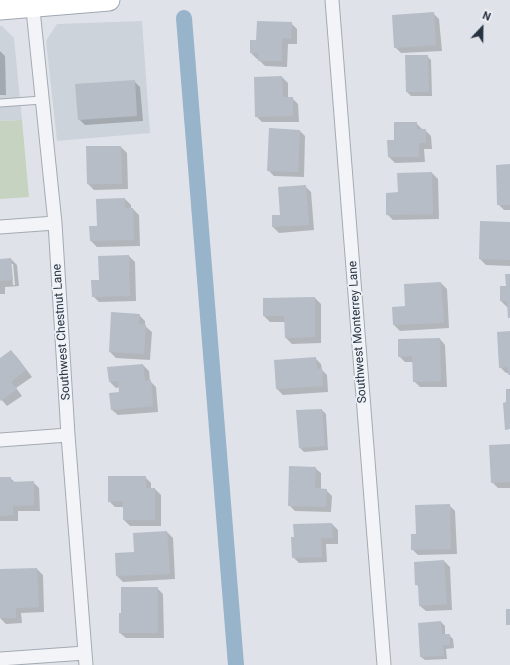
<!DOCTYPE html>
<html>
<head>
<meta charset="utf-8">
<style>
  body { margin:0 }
  #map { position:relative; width:510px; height:665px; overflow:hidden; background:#dfe3e9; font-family:Roboto,sans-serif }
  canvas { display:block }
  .north { position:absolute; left:462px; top:8px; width:40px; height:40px; -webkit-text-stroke:3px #eff2f6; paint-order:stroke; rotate:22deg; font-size:11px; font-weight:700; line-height:16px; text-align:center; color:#273241 }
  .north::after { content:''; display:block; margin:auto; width:14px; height:18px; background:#273241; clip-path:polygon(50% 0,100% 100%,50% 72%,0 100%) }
</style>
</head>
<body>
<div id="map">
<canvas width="510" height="665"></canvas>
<div class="north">N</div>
</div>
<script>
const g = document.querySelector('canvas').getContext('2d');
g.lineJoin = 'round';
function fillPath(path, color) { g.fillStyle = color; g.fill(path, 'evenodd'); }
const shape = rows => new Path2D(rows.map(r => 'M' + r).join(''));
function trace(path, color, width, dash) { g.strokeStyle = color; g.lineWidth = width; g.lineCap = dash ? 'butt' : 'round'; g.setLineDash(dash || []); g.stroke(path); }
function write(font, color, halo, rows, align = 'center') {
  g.font = font + ' Roboto,sans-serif'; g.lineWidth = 3.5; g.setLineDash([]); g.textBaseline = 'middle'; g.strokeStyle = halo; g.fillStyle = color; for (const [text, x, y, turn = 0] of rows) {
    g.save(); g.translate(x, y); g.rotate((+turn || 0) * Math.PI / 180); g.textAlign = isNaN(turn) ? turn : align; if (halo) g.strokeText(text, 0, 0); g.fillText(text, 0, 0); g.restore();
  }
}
fillPath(shape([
  [142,21,150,133,57,141,46,41,57,24],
  [0,26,2,26,14,38,22,120,0,121]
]), '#cdd3db');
fillPath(shape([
  [22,120,29,197,0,199,0,121]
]), '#c6d3c0');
fillPath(shape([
  [433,13,439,19,442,51,401,53,395,47],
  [291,23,297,29,297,44,288,44,287,67,265,66,259,60,259,59,257,59,251,53,257,41],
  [0,51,5,56,6,95,0,95],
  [427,56,431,60,432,96,411,96,407,92],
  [282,77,288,83,288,98,292,98,298,104,299,122,262,122,256,116],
  [134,81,140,87,143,121,85,125,79,119],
  [416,123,422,129,422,130,425,130,431,136,432,149,424,149,425,162,395,163,389,157,395,141],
  [299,130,305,136,304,177,274,176,268,170],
  [121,147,127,153,128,189,94,190,88,184],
  [510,165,510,210,504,210,498,204],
  [432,173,438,179,439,219,393,220,387,214],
  [305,186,311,192,314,230,279,233,273,227],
  [125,199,131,205,131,209,133,209,139,215,140,246,97,247,91,241,90,227,98,227],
  [510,223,510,266,486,265,480,259],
  [129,256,135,262,136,301,99,302,93,296,100,281],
  [11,259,17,265,19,286,5,287,5,294,0,294,0,260],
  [11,264,13,264,15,285,13,285],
  [510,275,510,318,509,317,509,307,507,307,501,301,507,287],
  [441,283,447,289,449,328,400,331,394,325,406,307],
  [315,298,321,304,321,343,292,344,286,338,285,322,270,322,264,316],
  [139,315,145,321,145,326,152,332,150,360,116,358,110,352],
  [510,332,510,375,509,373,506,373,500,367],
  [440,339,445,345,447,387,420,387,414,381,413,362,405,362,399,356],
  [11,351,17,357,32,377,16,388,22,396,7,406,0,398,0,359],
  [315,358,321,364,322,370,327,375,328,392,283,395,277,389,275,361],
  [143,365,149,371,150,381,156,387,158,412,118,415,112,410,120,393,120,387,116,388,110,382],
  [322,410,326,414,328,450,304,452,300,448],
  [510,445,510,488,498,488,492,482],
  [315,468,321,473,321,490,326,490,332,496,331,512,295,511,289,505],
  [145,477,151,483,151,489,155,489,161,495,161,526,130,526,124,520,124,507,115,507,109,501],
  [0,478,10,478,16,483,33,482,39,488,40,511,18,511,18,521,0,521],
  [449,505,455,511,457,554,418,555,412,549,417,535],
  [332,524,338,530,338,544,326,544,327,562,299,563,293,557],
  [167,532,173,538,175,579,123,582,117,576,135,553],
  [444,561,450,567,452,610,426,611,420,606,419,587,416,584],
  [37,569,43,575,44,612,21,613,22,623,6,624,0,618,0,570],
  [157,588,163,594,164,638,126,638,120,633],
  [441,622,445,626,445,635,449,635,453,639,454,648,446,649,447,659,425,660,421,657]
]), '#0003');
trace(shape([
  [184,18,236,665]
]), '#98b4ca', 16);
fillPath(shape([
  [434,12,436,45,394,48,392,15],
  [257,21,292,22,291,39,282,38,282,61,258,61,258,53,250,53,250,40,256,40],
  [405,55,428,55,429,92,406,92],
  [282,76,283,97,293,97,293,116,255,117,254,77],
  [135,80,137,116,78,120,75,84],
  [394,122,417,122,417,129,426,129,426,143,419,143,419,157,388,157,387,140,394,140],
  [269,128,300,130,298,172,267,171],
  [86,146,121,146,122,184,87,184],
  [510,164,510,205,497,205,496,165],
  [432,172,433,214,386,215,386,193,398,192,397,173],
  [306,185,309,225,272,227,272,215,280,215,278,187],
  [125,198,125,208,133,208,134,240,90,241,89,226,97,226,96,199],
  [480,221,510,222,510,260,479,259],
  [129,255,130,296,92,297,91,280,99,280,98,256],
  [11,258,13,280,0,281,0,259],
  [505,274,510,274,510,318,508,318,507,301,500,301,500,286,506,286],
  [441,282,444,323,393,325,392,307,405,306,404,284],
  [315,297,315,337,285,338,284,316,263,316,263,298],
  [111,312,140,314,139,324,146,325,144,354,109,352],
  [510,331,510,375,508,375,508,367,499,368,497,332],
  [440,338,441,381,413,382,412,356,398,357,398,339],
  [11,350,26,370,11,382,17,389,1,401,0,400,0,358],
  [316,357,317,369,322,368,323,386,276,389,274,360],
  [143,364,145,381,151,380,153,406,111,410,109,393,119,392,118,381,109,382,107,367],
  [506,389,510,389,510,429,505,430,503,403,506,402],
  [322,409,325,446,299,448,296,410],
  [510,444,510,482,491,483,489,445],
  [289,466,316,467,315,488,327,489,326,507,288,506],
  [108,476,146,476,146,488,155,488,155,520,123,520,123,501,108,502],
  [0,477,11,477,11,482,34,481,34,505,13,506,13,515,0,516],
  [450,504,451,549,411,550,411,534,416,534,415,505],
  [332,523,333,538,321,538,322,557,292,558,291,537,294,537,293,524],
  [167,531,170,574,116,576,115,553,134,552,133,533],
  [444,560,447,604,419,606,418,585,415,585,414,562],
  [37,568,39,607,16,608,16,618,0,618,0,569],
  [121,587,158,587,158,633,119,633,119,613,121,613],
  [506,609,510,609,510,625,506,625],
  [441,621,442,634,450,634,450,645,443,645,444,656,420,657,418,623]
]), '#b6bdc6');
const service = shape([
  [0,103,42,100]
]);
const minor = shape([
  [32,0,55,223,68,435,86,665],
  [332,0,384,665],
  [0,227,55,223],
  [0,440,68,435],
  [0,659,85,653]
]);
const primary = shape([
  [0,9,109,0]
]);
trace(service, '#a4aab3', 9);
trace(minor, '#a4aab3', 15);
trace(primary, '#9ea8b5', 23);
trace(service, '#f2f4f7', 7);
trace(minor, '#f2f4f7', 13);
trace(primary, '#fff', 21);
write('12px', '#273241', '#eff2f6', [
  ["Southwest Chestnut Lane",62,332,-94],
  ["Southwest Monterrey Lane",358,332,-94]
]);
</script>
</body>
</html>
